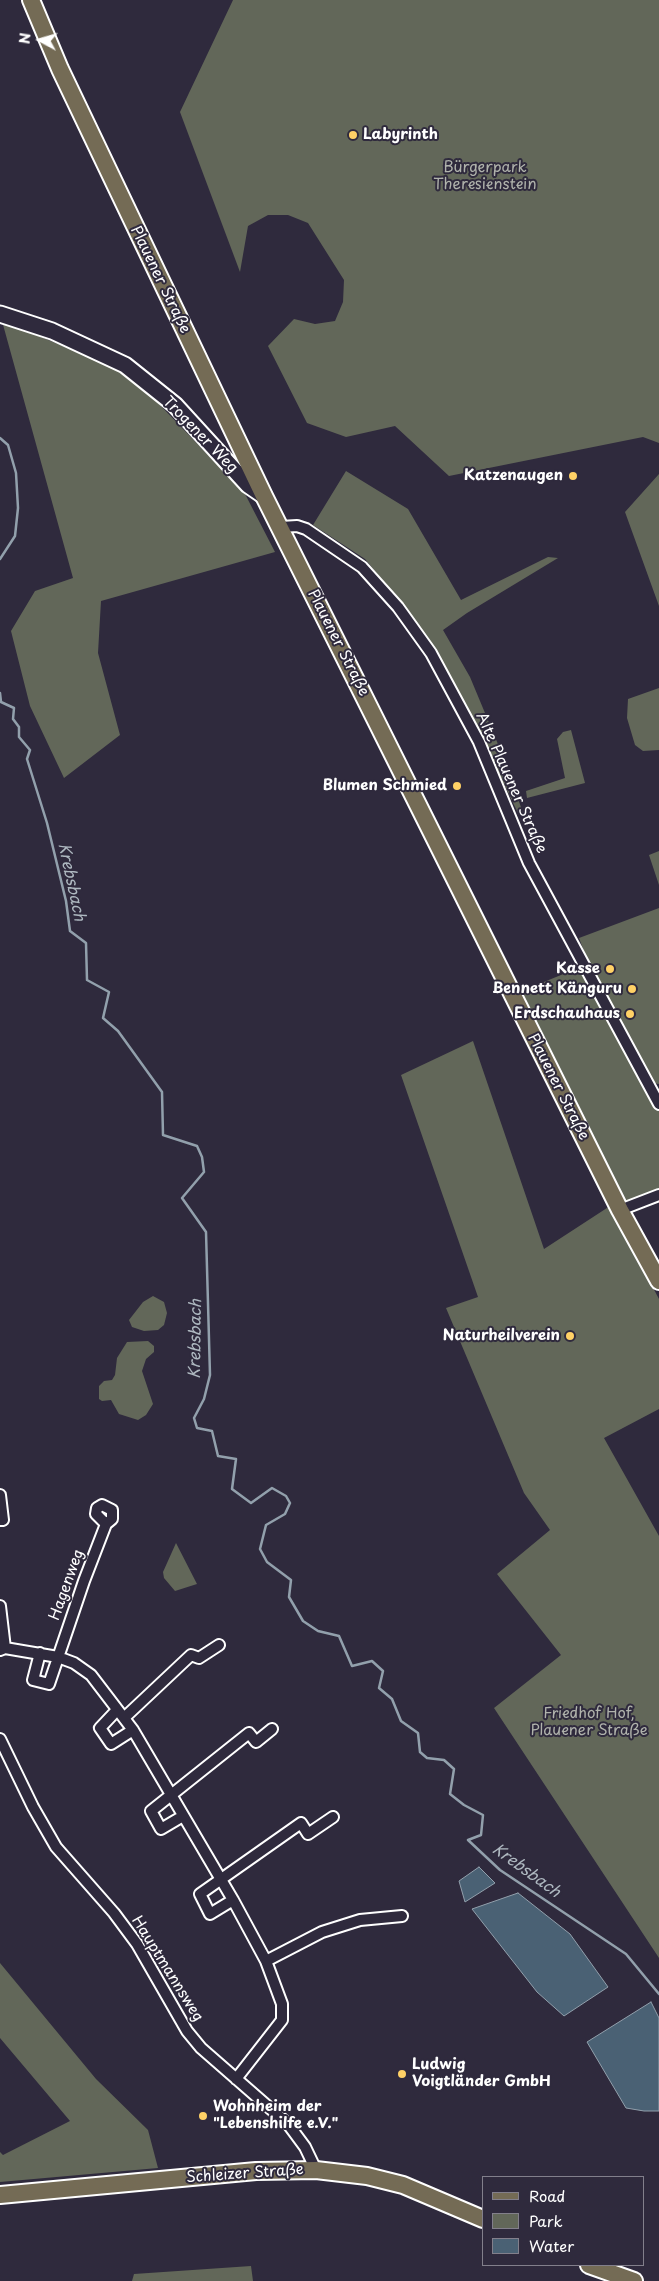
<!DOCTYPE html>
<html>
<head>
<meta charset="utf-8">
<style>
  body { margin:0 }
  #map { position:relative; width:659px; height:2281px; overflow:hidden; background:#2f2a3d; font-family:"Playpen Sans",sans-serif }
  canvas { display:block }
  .legend { position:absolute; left:482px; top:2176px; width:162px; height:90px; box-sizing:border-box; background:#2f2a3d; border:1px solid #827f8b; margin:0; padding:6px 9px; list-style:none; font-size:15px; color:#fff }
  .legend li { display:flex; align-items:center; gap:10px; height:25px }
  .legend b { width:25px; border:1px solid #827f8b }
  .north { position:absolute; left:15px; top:15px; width:50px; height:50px; -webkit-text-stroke:4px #2f2a3d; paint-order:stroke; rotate:276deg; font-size:14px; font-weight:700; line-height:20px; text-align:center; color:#fff }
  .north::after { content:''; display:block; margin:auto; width:18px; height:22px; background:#fff; clip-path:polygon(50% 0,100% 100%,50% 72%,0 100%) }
</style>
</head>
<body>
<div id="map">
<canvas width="659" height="2281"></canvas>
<ul class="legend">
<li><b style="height:6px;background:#746b55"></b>Road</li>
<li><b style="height:14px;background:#626759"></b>Park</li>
<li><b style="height:14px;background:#4a6174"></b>Water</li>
</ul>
<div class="north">N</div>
</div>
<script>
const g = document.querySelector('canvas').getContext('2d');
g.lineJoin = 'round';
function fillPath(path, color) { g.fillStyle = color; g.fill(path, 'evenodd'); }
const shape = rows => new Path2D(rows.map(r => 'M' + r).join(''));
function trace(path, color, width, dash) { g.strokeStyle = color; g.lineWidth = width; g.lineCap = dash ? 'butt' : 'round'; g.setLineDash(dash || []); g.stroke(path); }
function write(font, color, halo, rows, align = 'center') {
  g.font = font + ' "Playpen Sans",sans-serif'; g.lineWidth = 4; g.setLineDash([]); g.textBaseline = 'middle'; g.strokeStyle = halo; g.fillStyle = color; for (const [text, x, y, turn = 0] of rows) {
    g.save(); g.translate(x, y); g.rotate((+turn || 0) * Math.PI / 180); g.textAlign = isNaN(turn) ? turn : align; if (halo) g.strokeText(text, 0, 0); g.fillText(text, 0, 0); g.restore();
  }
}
fillPath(shape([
  [233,0,659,0,659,443,643,437,449,476,395,426,346,437,307,423,268,346,294,319,315,324,335,321,343,302,344,280,308,223,288,215,268,215,248,226,240,272,180,112],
  [2,321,129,373,244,492,275,552,101,601,98,653,120,735,64,778,30,706,11,631,35,591,73,578],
  [346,471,408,509,461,600,548,557,558,558,467,613,443,630,470,677,505,761,524,816,519,815,461,696,412,616,365,559,313,525],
  [659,474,659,606,625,512],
  [659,688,659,750,643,751,635,745,627,718,628,699],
  [571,730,585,783,527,798,526,791,565,778,557,739,563,732],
  [659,851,659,885,649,855],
  [659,908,659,1084,652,1083,592,973,579,938],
  [578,968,659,1107,659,1191,623,1206,517,993],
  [473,1041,544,1249,610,1206,659,1299,659,1409,604,1438,659,1536,659,1958,494,1708,561,1655,497,1574,550,1530,524,1493,446,1308,478,1297,401,1075],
  [153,1296,164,1302,167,1313,164,1325,158,1330,144,1331,132,1327,129,1320,143,1302],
  [148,1341,154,1346,154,1352,146,1359,142,1371,153,1404,146,1415,138,1420,119,1414,111,1400,102,1401,99,1399,99,1386,104,1381,112,1380,115,1375,117,1358,127,1342],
  [176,1543,197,1584,175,1591,164,1578,163,1572],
  [0,1963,96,2079,148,2130,158,2168,0,2182,0,2152,3,2155,70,2121,0,2038],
  [251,2266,253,2281,132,2281,134,2274]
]), '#626759');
const water = shape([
  [479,1867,495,1883,465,1902,459,1881,479,1867],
  [518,1893,570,1934,608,1987,564,2016,537,1992,472,1909,518,1893],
  [651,2002,659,2018,659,2111,644,2111,626,2108,587,2042,651,2002]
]);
fillPath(water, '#4a6174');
trace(water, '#92a0ac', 1);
trace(shape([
  [0,438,8,445,16,473,18,508,15,536,0,559],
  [0,693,1,702,14,708,13,719,19,727,19,737,30,750,27,759,47,823,66,901,70,931,86,943,87,980,109,992,103,1018,118,1031,162,1092,163,1135,197,1146,202,1157,204,1172,182,1198,206,1232,210,1375,204,1399,194,1418,197,1428,212,1431,218,1456,236,1459,232,1489,251,1503,272,1488,286,1496,290,1503,285,1514,266,1525,260,1549,267,1562,291,1580,289,1597,303,1621,318,1631,339,1636,352,1666,372,1661,383,1671,379,1688,392,1699,401,1721,418,1733,420,1752,427,1758,444,1760,454,1769,450,1794,464,1805,483,1815,481,1835,468,1840,500,1870,626,1954,659,1994]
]), '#92a0ac', 2.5);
const street = shape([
  [281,527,297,526,306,529,362,567,398,607,431,653,479,742,529,863,659,1104],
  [620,1210,659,1195],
  [0,1495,3,1520,0,1520],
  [0,1606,5,1648],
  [0,1650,5,1648,58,1657,74,1663,91,1675,133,1730,233,1900,266,1961,282,2004,282,2020,236,2079],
  [40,1653,33,1680,49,1684,84,1581,106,1524,112,1519,112,1510,102,1505,97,1508,96,1514,106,1524],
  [117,1710,100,1728,111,1744,133,1730],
  [124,1718,191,1655,199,1658,219,1645],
  [0,1739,33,1807,56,1847,114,1913,137,1944,187,2031,201,2048,288,2124,305,2147,316,2170],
  [183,1816,161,1829,151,1811,249,1733,256,1742,272,1729],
  [233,1900,210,1914,200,1894,301,1823,308,1834,333,1817],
  [266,1961,322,1932,360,1920,402,1916]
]);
const secondary = shape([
  [0,314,52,331,125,365,175,405,248,485,264,496]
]);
const primary = shape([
  [31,0,60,69,264,496,620,1210,659,1281],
  [0,2195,256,2171,316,2170,367,2176,403,2185,483,2219],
  [589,2265,634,2281]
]);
trace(street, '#fff', 14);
trace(secondary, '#fff', 19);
trace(primary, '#fff', 20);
trace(street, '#2f2a3d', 10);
trace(secondary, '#2f2a3d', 15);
trace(primary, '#746b55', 16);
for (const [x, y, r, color] of [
  [353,135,5,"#ffd166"],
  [573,476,5,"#ffd166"],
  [457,786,5,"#ffd166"],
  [610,969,5,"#ffd166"],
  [632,989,5,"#ffd166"],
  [630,1014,5,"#ffd166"],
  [570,1336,5,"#ffd166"],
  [402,2074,5,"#ffd166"],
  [203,2116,5,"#ffd166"]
]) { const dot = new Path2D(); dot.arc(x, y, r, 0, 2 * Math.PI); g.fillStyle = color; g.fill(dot); trace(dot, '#2f2a3d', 2); }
write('bold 15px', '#fff', '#2f2a3d', [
  ["Labyrinth",363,135,"left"],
  ["Katzenaugen",563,476],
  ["Blumen Schmied",447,786],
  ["Kasse",600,969],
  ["Bennett Känguru",622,989],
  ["Erdschauhaus",620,1014],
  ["Naturheilverein",560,1336],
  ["Ludwig",412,2065,"left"],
  ["Voigtländer GmbH",412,2082,"left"],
  ["Wohnheim der",213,2107,"left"],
  ["\"Lebenshilfe e.V.\"",213,2124,"left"]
], 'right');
write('15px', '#b0b3ac', '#2f2a3d', [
  ["Bürgerpark",485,168],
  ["Theresienstein",485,185],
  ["Friedhof Hof,",589,1714],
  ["Plauener Straße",589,1731]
]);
write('15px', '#fff', '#2f2a3d', [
  ["Plauener Straße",160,280,64],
  ["Trogener Weg",200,435,46],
  ["Plauener Straße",338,643,63],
  ["Alte Plauener Straße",511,783,66],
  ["Plauener Straße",558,1087,63],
  ["Hagenweg",67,1585,-70],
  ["Hauptmannsweg",167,1969,58],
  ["Schleizer Straße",245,2174,-4]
]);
write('italic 16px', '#aeb8c0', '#2f2a3d', [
  ["Krebsbach",71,882,78],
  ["Krebsbach",196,1339,-89],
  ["Krebsbach",526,1871,36]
]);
</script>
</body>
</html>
